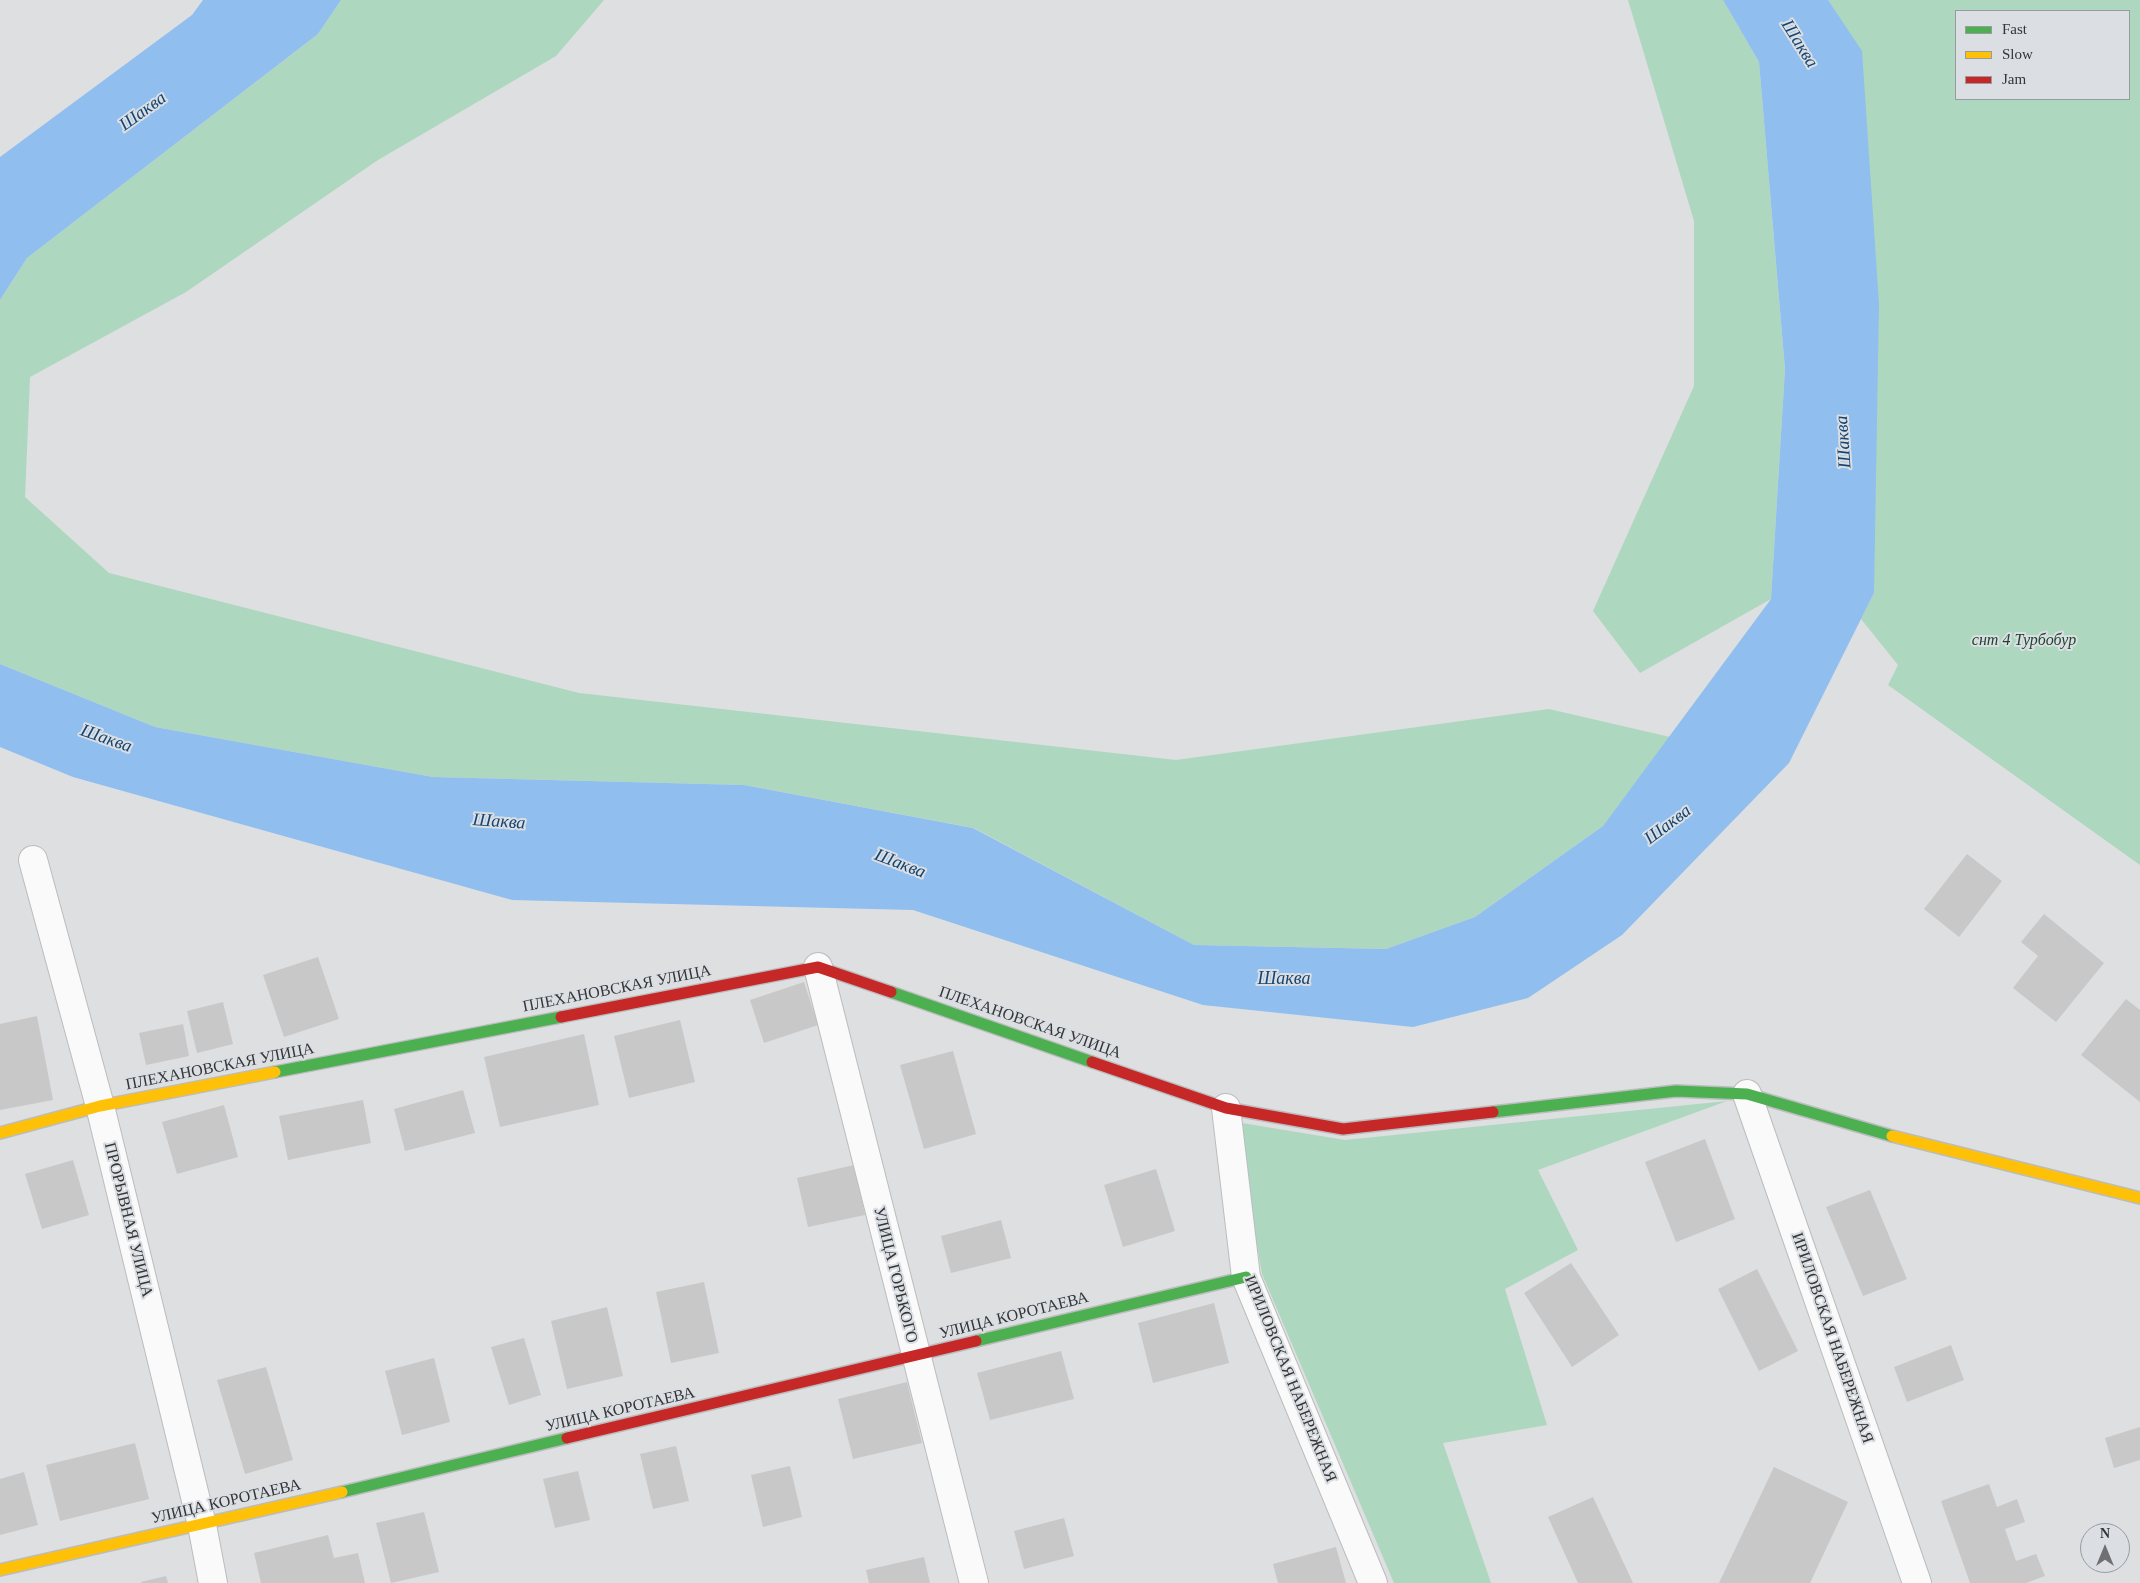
<!DOCTYPE html>
<html>
<head>
<meta charset="utf-8">
<style>
  body { margin:0 }
  #map { position:relative; width:2140px; height:1583px; overflow:hidden; background:#dddfe1; font-family:"Times New Roman",serif }
  canvas { display:block }
  .legend { position:absolute; left:1955px; top:10px; width:175px; height:90px; box-sizing:border-box; background:#dbdfe3; border:1px solid #989b9e; margin:0; padding:6px 9px; list-style:none; font-size:15px; color:#343537 }
  .legend li { display:flex; align-items:center; gap:10px; height:25px }
  .legend b { width:25px; border:1px solid #989b9e }
  .north { position:absolute; left:2080px; top:1523px; width:50px; height:50px; box-sizing:border-box; background:#dbdfe3; border:1px solid #989b9e; border-radius:50%; rotate:0deg; font-size:14px; font-weight:700; line-height:20px; text-align:center; color:#343537 }
  .north::after { content:''; display:block; margin:auto; width:18px; height:22px; background:#6f7072; clip-path:polygon(50% 0,100% 100%,50% 72%,0 100%) }
</style>
</head>
<body>
<div id="map">
<canvas width="2140" height="1583"></canvas>
<ul class="legend">
<li><b style="height:6px;background:#4caf50"></b>Fast</li>
<li><b style="height:6px;background:#ffc107"></b>Slow</li>
<li><b style="height:6px;background:#c62828"></b>Jam</li>
</ul>
<div class="north">N</div>
</div>
<script>
const g = document.querySelector('canvas').getContext('2d');
g.lineJoin = 'round';
function fillPath(path, color) { g.fillStyle = color; g.fill(path, 'evenodd'); }
const shape = rows => new Path2D(rows.map(r => 'M' + r).join(''));
function trace(path, color, width, dash) { g.strokeStyle = color; g.lineWidth = width; g.lineCap = dash ? 'butt' : 'round'; g.setLineDash(dash || []); g.stroke(path); }
function write(font, color, halo, rows, align = 'center') {
  g.font = font + ' "Times New Roman",serif'; g.lineWidth = 4; g.setLineDash([]); g.textBaseline = 'middle'; g.strokeStyle = halo; g.fillStyle = color; for (const [text, x, y, turn = 0] of rows) {
    g.save(); g.translate(x, y); g.rotate((+turn || 0) * Math.PI / 180); g.textAlign = isNaN(turn) ? turn : align; if (halo) g.strokeText(text, 0, 0); g.fillText(text, 0, 0); g.restore();
  }
}
fillPath(shape([
  [341,0,604,0,556,56,378,160,186,292,30,377,25,497,109,573,579,693,1176,760,1549,709,1670,737,1603,826,1475,917,1386,949,1194,945,974,828,744,785,433,777,155,727,0,664,0,300,27,258,318,34],
  [1628,0,1723,0,1759,62,1785,369,1771,599,1640,673,1593,611,1694,386,1694,221],
  [1824,0,2140,0,2140,865,1888,685,1898,665,1861,619,1874,593],
  [1956,11,2129,11,2129,99,1956,99],
  [1727,1101,1538,1170,1578,1250,1505,1289,1547,1425,1443,1443,1491,1583,1394,1583,1262,1274,1236,1122,1345,1140]
]), '#aed7bf');
fillPath(shape([
  [203,0,341,0,318,34,27,258,0,300,0,157,192,15],
  [1723,0,1828,0,1862,51,1879,304,1874,593,1789,763,1622,935,1528,998,1413,1027,1203,1005,913,910,512,900,73,777,0,747,0,664,155,727,433,777,744,785,973,828,1194,945,1386,949,1475,917,1603,826,1771,599,1785,369,1759,62]
]), '#8fbeef');
fillPath(shape([
  [1967,854,2002,881,1959,937,1924,909],
  [2044,914,2104,963,2056,1022,2013,988,2038,956,2021,942],
  [318,957,339,1019,284,1037,263,975],
  [804,982,818,1025,764,1043,750,1000],
  [2126,999,2140,1010,2140,1102,2081,1055],
  [223,1002,233,1044,197,1053,187,1011],
  [37,1016,53,1100,0,1110,0,1024],
  [680,1020,695,1082,629,1098,614,1036],
  [183,1024,189,1056,146,1065,139,1033],
  [584,1034,599,1105,500,1127,484,1057],
  [953,1051,976,1134,924,1149,900,1065],
  [463,1090,475,1133,405,1151,394,1109],
  [363,1100,371,1143,288,1160,279,1116],
  [224,1105,238,1157,177,1174,162,1122],
  [1705,1139,1735,1219,1676,1242,1645,1162],
  [73,1160,89,1215,42,1229,25,1174],
  [854,1165,865,1215,808,1227,797,1178],
  [1156,1169,1175,1231,1123,1247,1104,1185],
  [1870,1190,1907,1279,1863,1296,1826,1207],
  [1001,1220,1011,1258,951,1273,941,1236],
  [1571,1263,1619,1335,1572,1367,1524,1293],
  [1757,1269,1798,1351,1759,1371,1718,1289],
  [704,1282,719,1353,671,1363,656,1292],
  [1214,1303,1229,1363,1153,1383,1138,1323],
  [607,1307,623,1376,567,1389,551,1321],
  [524,1338,541,1395,509,1405,491,1347],
  [1951,1345,1964,1380,1907,1402,1894,1367],
  [1061,1351,1074,1399,990,1420,977,1373],
  [434,1358,450,1422,402,1435,385,1371],
  [266,1367,293,1460,245,1474,217,1380],
  [907,1382,922,1443,853,1459,838,1399],
  [2140,1427,2140,1460,2114,1468,2105,1438],
  [135,1443,149,1499,60,1521,46,1465],
  [676,1446,689,1501,653,1509,640,1454],
  [790,1466,802,1517,763,1527,751,1475],
  [1774,1467,1848,1502,1810,1583,1719,1583],
  [578,1471,590,1520,555,1528,543,1479],
  [24,1472,38,1525,0,1535,0,1479],
  [1989,1484,1997,1507,2017,1499,2025,1522,2005,1529,2016,1561,2036,1554,2045,1576,2026,1583,1970,1583,1941,1501],
  [1593,1497,1633,1583,1578,1583,1548,1517],
  [424,1512,439,1572,391,1583,376,1523],
  [1064,1518,1074,1556,1024,1569,1014,1531],
  [328,1535,334,1558,358,1553,365,1583,261,1583,254,1553],
  [1336,1547,1346,1583,1278,1583,1273,1564],
  [924,1557,930,1583,869,1583,866,1570],
  [166,1576,168,1583,141,1583,141,1582]
]), '#c8c8c9');
const street = shape([
  [33,860,100,1106,202,1525,213,1583],
  [818,967,974,1583],
  [1747,1094,1917,1583],
  [1226,1108,1246,1277,1373,1583]
]);
const fast = shape([
  [891,992,1092,1062],
  [275,1072,561,1017],
  [1493,1112,1676,1091,1747,1094,1892,1136],
  [976,1341,1246,1277],
  [342,1492,567,1438]
]);
const slow = shape([
  [0,1133,100,1106,275,1072],
  [1892,1136,2140,1198],
  [0,1570,342,1492]
]);
const jam = shape([
  [561,1017,818,967,891,992],
  [1092,1062,1226,1108,1343,1129,1493,1112],
  [567,1438,976,1341]
]);
trace(street, '#bbbcbe', 30);
trace(fast, '#bbbcbe', 14);
trace(slow, '#bbbcbe', 14);
trace(jam, '#bbbcbe', 14);
trace(street, '#fafafa', 28);
trace(fast, '#4caf50', 11);
trace(slow, '#ffc107', 11);
trace(jam, '#c62828', 11);
write('italic 16px', '#1d442d', '#dbdfe3', [
  ["снт 4 Турбобур",2024,641]
]);
write('16px', '#343537', '#dbdfe3', [
  ["ПЛЕХАНОВСКАЯ УЛИЦА",617,989,-11],
  ["ПЛЕХАНОВСКАЯ УЛИЦА",1030,1023,19],
  ["ПЛЕХАНОВСКАЯ УЛИЦА",220,1067,-11],
  ["ПРОРЫВНАЯ УЛИЦА",128,1220,76],
  ["УЛИЦА ГОРЬКОГО",895,1275,76],
  ["УЛИЦА КОРОТАЕВА",1014,1316,-14],
  ["ИРИЛОВСКАЯ НАБЕРЕЖНАЯ",1832,1338,71],
  ["ИРИЛОВСКАЯ НАБЕРЕЖНАЯ",1290,1379,68],
  ["УЛИЦА КОРОТАЕВА",620,1410,-13],
  ["УЛИЦА КОРОТАЕВА",226,1502,-13]
]);
write('italic 18px', '#154470', '#dbdfe3', [
  ["Шаква",1799,44,58],
  ["Шаква",143,112,-36],
  ["Шаква",1844,442,-94],
  ["Шаква",106,739,19],
  ["Шаква",499,822,4],
  ["Шаква",1668,825,-37],
  ["Шаква",900,864,21],
  ["Шаква",1284,979]
]);
</script>
</body>
</html>
